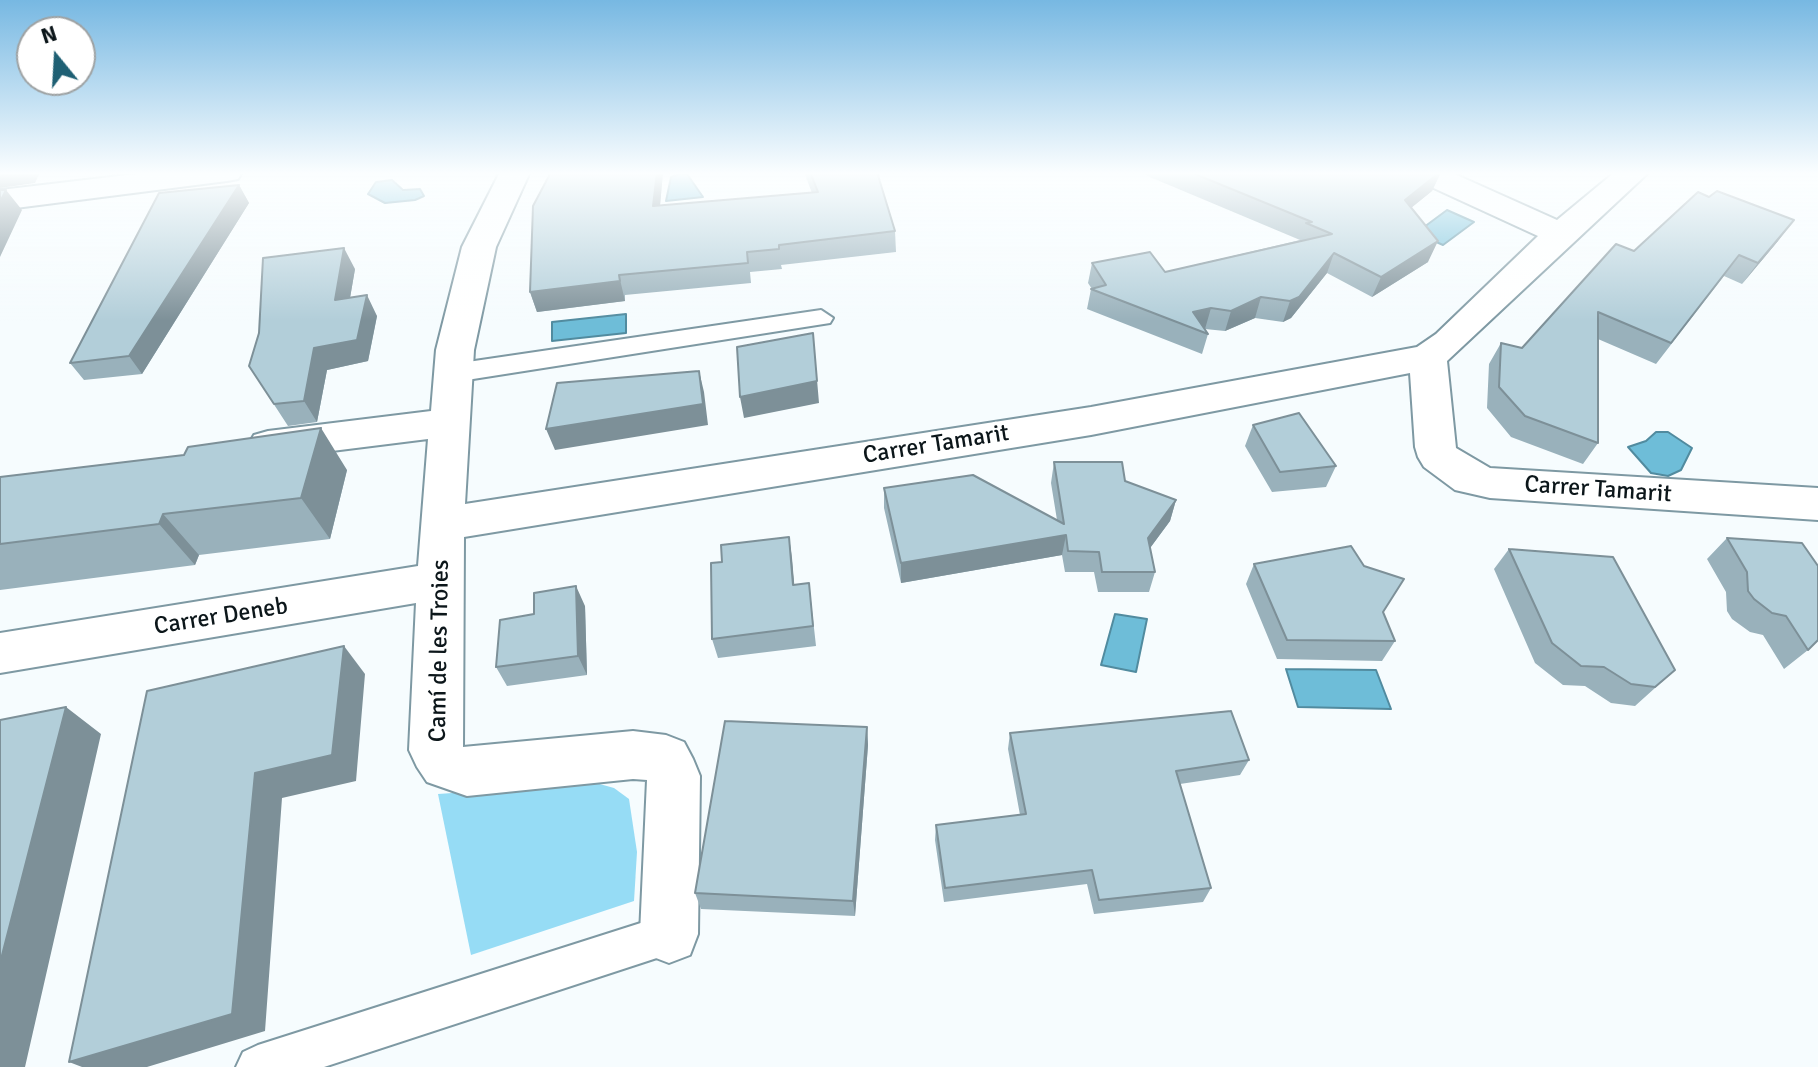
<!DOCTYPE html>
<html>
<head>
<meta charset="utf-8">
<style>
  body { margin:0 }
  #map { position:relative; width:1818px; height:1067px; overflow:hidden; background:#f6fcfe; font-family:Signika,sans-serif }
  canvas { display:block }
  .north { position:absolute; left:16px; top:16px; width:80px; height:80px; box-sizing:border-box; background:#fff; border:2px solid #9ea2a3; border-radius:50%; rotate:342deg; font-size:22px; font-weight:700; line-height:32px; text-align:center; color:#0c161a }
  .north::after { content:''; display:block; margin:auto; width:28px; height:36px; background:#1f6074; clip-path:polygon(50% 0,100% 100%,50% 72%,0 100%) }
</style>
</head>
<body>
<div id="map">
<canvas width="1818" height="1067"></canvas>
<div class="north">N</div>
</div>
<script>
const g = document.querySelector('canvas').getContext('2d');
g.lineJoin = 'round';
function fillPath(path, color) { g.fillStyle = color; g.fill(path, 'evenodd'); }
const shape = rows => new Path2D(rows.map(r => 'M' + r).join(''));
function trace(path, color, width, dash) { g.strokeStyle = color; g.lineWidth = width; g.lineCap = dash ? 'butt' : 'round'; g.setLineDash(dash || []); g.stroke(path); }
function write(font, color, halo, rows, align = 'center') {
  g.font = font + ' Signika,sans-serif'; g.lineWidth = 7; g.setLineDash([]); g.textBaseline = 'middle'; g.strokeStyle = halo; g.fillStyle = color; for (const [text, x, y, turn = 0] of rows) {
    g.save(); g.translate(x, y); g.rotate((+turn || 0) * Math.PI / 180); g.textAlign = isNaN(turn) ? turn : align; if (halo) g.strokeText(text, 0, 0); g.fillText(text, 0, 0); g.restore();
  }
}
fillPath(shape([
  [596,783,614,788,629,799,637,852,634,901,471,955,438,794]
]), '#96dcf5');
const water = shape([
  [680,174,687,174,703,197,666,201,671,177,680,174],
  [392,180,403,190,420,189,424,196,415,200,385,203,368,194,376,182,392,180],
  [1447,210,1474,222,1443,245,1416,233,1447,210],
  [626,314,626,333,552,341,552,322,626,314],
  [1656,432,1668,432,1692,448,1681,470,1668,476,1651,473,1628,447,1646,441,1656,432],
  [1115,614,1147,619,1136,672,1101,665,1115,614],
  [1286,669,1376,670,1391,709,1298,707,1286,669]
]);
fillPath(water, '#6ebdd8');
trace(water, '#518b9f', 2);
const lane = shape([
  [821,310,833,318,830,323,454,382,445,379,441,373,445,367,454,364,821,310],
  [669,914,683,920,689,934,683,948,669,954,324,1067,236,1067,243,1052,258,1045,669,914]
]);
const street = shape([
  [153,172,242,172,238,179,227,181,0,210,0,190,153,172],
  [500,172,530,172,496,247,474,350,465,504,1091,407,1417,347,1436,334,1538,236,1414,179,1410,172,1450,172,1557,220,1615,172,1649,172,1447,361,1456,448,1490,468,1818,488,1818,520,1490,498,1455,490,1424,467,1418,457,1415,447,1410,373,1091,435,464,537,463,747,633,731,666,735,684,742,693,759,700,776,698,934,690,955,669,963,648,955,640,934,647,780,633,779,467,796,427,782,417,767,409,750,416,603,0,673,0,633,418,566,428,439,268,459,254,455,248,445,254,435,268,431,431,411,436,350,462,247,500,172]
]);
trace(lane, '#7e99a3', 4);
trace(street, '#7e99a3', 4);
fillPath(lane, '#fff');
fillPath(street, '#fff');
fillPath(shape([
  [551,172,663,172,660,206,812,193,804,172,877,172,895,231,896,252,781,265,782,269,750,272,751,283,625,295,625,301,537,312,530,292],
  [1138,172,1441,172,1432,191,1411,208,1428,262,1372,297,1327,273,1291,318,1283,322,1255,318,1225,331,1205,329,1208,334,1202,354,1087,309,1091,289,1092,289,1088,283,1092,263,1165,272,1300,240],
  [239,185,249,203,142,374,84,380,70,363],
  [1778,241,1742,284,1724,276,1656,364,1598,339,1598,443,1583,464,1511,437,1487,408,1489,364,1501,343,1522,348,1634,251],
  [355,269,350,298,377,316,368,361,327,370,317,422,288,426,249,366],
  [1253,425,1336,466,1326,487,1272,492,1245,446],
  [1054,462,1125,481,1176,500,1170,521,1150,548,1155,572,1149,592,1098,592,1094,572,1065,572,1062,555,901,583,884,508,884,488,1057,520,1051,483],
  [347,470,330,539,199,555,195,565,0,590,0,477],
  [789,537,794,585,809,583,816,646,718,658,712,639,722,562],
  [1727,538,1802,543,1808,650,1784,669,1763,635,1750,632,1732,619,1727,611,1726,592,1707,559],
  [1509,549,1675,670,1635,706,1611,703,1585,686,1563,685,1535,663,1494,569],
  [1254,564,1364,566,1395,641,1382,661,1277,659,1246,584],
  [585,606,587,675,507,686,496,667],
  [867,727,868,745,855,916,701,909,695,893],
  [1010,733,1249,760,1240,775,1180,784,1211,888,1203,902,1094,914,1087,884,944,902,935,840,936,825,1020,815,1008,749]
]), '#99b1bb');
fillPath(shape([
  [0,172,40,172,35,183,0,188],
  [657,172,663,172,658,227,653,206],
  [1441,172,1432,191,1396,220,1405,200],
  [239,185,249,203,142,374,129,356],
  [6,190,22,210,0,257,0,202],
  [1794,220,1778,241,1742,284,1758,263],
  [1438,241,1428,262,1372,297,1381,277],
  [344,248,355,269,346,321,335,300],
  [1334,253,1327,273,1291,318,1283,322,1290,301],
  [619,275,625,301,537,312,530,292],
  [367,295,377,316,368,361,327,370,317,422,304,401,314,348],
  [1261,297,1255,318,1225,331,1231,311],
  [1211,308,1205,329,1193,312],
  [813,333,819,403,744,418,740,397],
  [699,371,704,392,708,425,555,450,546,429],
  [321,428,347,470,330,539,301,498],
  [1176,500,1170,521,1142,559,1148,538],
  [163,514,199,555,195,565,159,524],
  [1066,535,1062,555,901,583,901,563],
  [789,537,792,558,796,605,793,585],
  [576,586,585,606,587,675,578,656],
  [344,646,365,674,356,781,282,798,265,1031,147,1067,82,1067,69,1062,255,773],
  [66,707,101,734,25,1067,0,1067,0,963],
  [867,727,868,745,855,916,853,901]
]), '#7d9098');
const building = shape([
  [551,172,657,172,653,206,818,192,810,172,877,172,895,231,779,245,779,249,747,252,748,263,619,275,620,281,530,292,533,206,551,172],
  [1190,172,1440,172,1405,200,1438,241,1381,277,1334,253,1299,297,1290,301,1261,297,1231,311,1211,308,1193,312,1208,334,1091,289,1106,285,1092,263,1150,252,1165,272,1332,234,1306,223,1312,222,1190,172],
  [239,185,129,356,70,363,159,193,239,185],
  [0,190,6,190,0,202,0,190],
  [1717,191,1794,220,1758,263,1739,255,1671,343,1598,312,1598,443,1525,416,1499,387,1501,343,1522,348,1616,244,1634,251,1698,192,1709,197,1717,191],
  [344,248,335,300,367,295,357,340,314,348,304,401,274,404,249,366,259,333,263,258,344,248],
  [813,333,817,381,740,397,737,347,813,333],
  [699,371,703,404,546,429,557,383,699,371],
  [1299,413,1336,466,1280,472,1253,425,1299,413],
  [321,428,301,498,163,514,159,524,0,544,0,477,184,455,188,447,321,428],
  [1054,462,1122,462,1125,481,1176,500,1148,538,1155,572,1102,572,1099,552,1068,551,1066,535,901,563,884,488,973,475,1064,524,1054,462],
  [789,537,793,585,809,583,813,626,712,639,711,563,722,562,721,545,789,537],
  [1727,538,1802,543,1818,566,1818,640,1808,650,1786,616,1772,613,1754,599,1748,591,1747,572,1727,538],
  [1351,546,1364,566,1404,579,1383,612,1395,641,1287,640,1254,564,1351,546],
  [1509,549,1613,557,1675,670,1655,687,1631,684,1604,667,1581,666,1552,643,1509,549],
  [576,586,578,656,496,667,500,620,534,614,534,593,576,586],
  [344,646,332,755,255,773,232,1014,69,1062,147,691,344,646],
  [66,707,0,963,0,720,66,707],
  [1231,711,1249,760,1176,771,1211,888,1099,900,1092,870,945,888,936,825,1026,814,1010,733,1231,711],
  [725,721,867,727,853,901,695,893,725,721]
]);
fillPath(building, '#b2ced9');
trace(building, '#7d9098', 2);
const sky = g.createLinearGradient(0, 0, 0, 321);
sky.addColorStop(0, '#77b8e2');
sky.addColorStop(0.54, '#fbfeff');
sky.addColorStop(1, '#fbfeff00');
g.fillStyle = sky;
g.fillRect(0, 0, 1818, 321);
write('24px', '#0c161a', '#fff', [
  ["Carrer Tamarit",936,445,-9],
  ["Carrer Tamarit",1598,490,4],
  ["Carrer Deneb",221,617,-9],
  ["Camí de les Troies",440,651,-89]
]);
</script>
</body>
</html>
